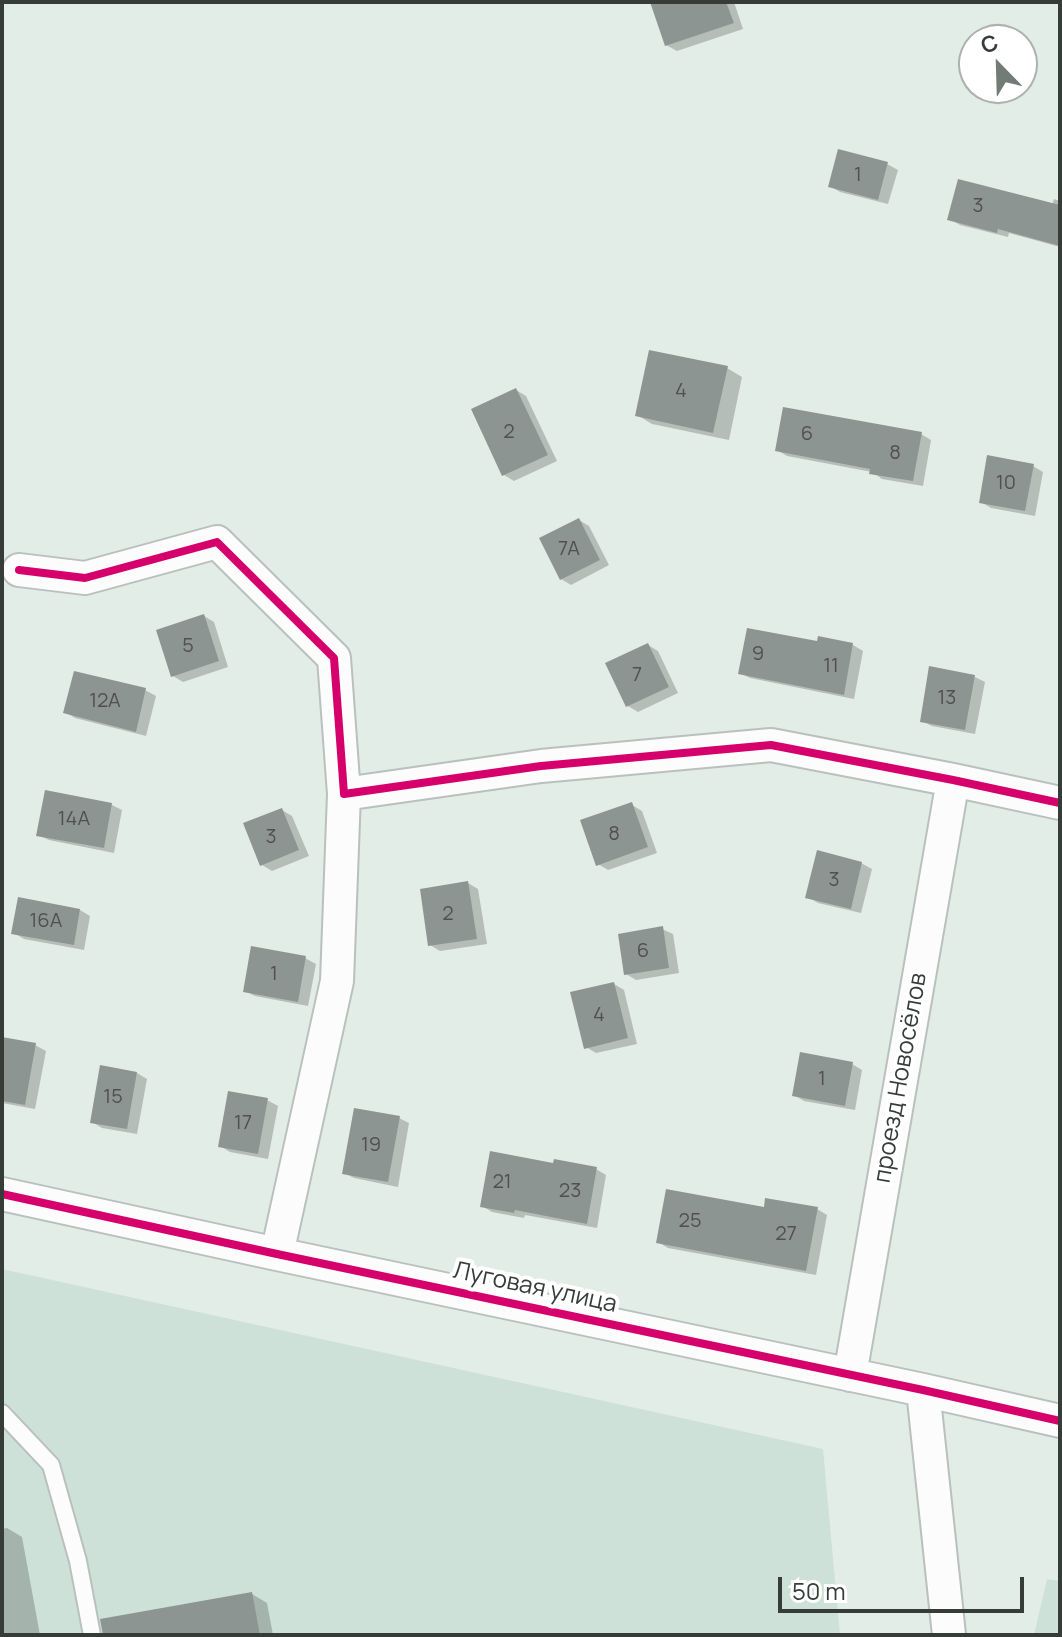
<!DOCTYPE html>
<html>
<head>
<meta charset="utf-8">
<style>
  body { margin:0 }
  #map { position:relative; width:1062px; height:1637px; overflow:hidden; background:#e2ede7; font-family:Manrope,sans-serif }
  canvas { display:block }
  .frame { position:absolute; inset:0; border:4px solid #363d39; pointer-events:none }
  .north { position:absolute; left:958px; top:24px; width:80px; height:80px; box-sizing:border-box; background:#fff; border:2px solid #afb1b0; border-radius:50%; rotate:337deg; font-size:22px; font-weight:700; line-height:32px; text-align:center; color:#363d39 }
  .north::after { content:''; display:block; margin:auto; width:28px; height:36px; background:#727b76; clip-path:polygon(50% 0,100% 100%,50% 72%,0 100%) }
  .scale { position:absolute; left:778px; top:1577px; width:246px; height:36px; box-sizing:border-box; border:4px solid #363d39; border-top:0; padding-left:10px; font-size:24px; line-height:28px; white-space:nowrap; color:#363d39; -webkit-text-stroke:6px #fff; paint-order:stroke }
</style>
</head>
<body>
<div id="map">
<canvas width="1062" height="1637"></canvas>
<div class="frame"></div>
<div class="north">С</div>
<div class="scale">50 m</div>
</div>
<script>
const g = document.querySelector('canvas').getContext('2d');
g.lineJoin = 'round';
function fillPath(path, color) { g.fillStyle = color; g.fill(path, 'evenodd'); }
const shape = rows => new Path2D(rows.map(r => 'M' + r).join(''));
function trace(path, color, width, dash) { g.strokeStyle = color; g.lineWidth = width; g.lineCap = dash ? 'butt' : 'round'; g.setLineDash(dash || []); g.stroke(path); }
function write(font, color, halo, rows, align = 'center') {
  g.font = font + ' Manrope,sans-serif'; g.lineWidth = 8; g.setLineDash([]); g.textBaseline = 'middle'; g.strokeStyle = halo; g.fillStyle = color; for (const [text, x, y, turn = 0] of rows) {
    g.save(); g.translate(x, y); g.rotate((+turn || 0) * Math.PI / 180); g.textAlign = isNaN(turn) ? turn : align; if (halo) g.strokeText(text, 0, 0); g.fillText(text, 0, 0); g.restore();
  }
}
fillPath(shape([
  [2,1269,823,1449,840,1635,2,1635],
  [1047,1579,1060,1581,1060,1635,1034,1635]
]), '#cee1d8');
fillPath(shape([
  [652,2,734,2,743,29,677,51,666,45],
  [887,164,898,170,888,204,840,192,830,186],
  [1054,199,1060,201,1060,247,1009,233,1008,237,960,225,950,219,1052,205],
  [727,368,742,377,729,440,652,424,637,415],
  [516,390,526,396,557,461,514,481,504,475],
  [921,434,931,440,923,486,882,479,872,472,787,456,777,450],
  [1033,466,1043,472,1035,516,991,508,981,502],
  [579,520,589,526,609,565,571,585,561,579],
  [204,616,214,622,228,667,183,682,173,676],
  [818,643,853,645,863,651,854,699,750,678,740,673],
  [648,645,658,651,678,693,638,712,628,706],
  [975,677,985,682,975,734,932,726,922,721],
  [145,690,156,696,146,736,75,718,65,712],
  [46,793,112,805,122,810,114,853,49,840,38,835],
  [632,805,642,811,657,853,608,870,598,864],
  [282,810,292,816,309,856,272,871,262,865],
  [861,863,872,869,861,913,818,903,808,897],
  [468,883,478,889,487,944,440,951,430,945],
  [20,899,80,910,90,916,84,950,24,939,14,933],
  [662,929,673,934,679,973,636,980,626,974],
  [305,958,316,964,308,1006,255,996,245,991],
  [614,984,624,990,637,1044,596,1053,586,1047],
  [2,1039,35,1045,46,1051,35,1109,2,1103],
  [852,1064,862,1070,855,1110,804,1101,794,1095],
  [137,1073,147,1079,137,1134,102,1128,92,1122],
  [267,1100,278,1106,268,1159,230,1152,220,1146],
  [399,1118,409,1123,398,1187,354,1178,344,1173],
  [555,1165,596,1169,606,1175,597,1228,525,1215,524,1218,492,1212,482,1206],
  [765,1209,817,1209,827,1215,816,1275,668,1248,658,1242],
  [7,1528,22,1537,40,1635,2,1635,2,1529],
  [252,1594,267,1603,273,1635,137,1635]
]), '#0003');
fillPath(shape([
  [650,2,726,2,734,23,665,46],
  [838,149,888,162,878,200,828,187],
  [958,179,1060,205,1060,246,998,229,997,233,947,220],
  [649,350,728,366,713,433,635,416],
  [516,388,548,455,502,476,471,409],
  [783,407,922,432,913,481,869,474,870,469,775,451],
  [987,455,1034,464,1025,511,979,503],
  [579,518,600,560,560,580,539,538],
  [204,614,219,661,171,677,156,630],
  [747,628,817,641,818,636,853,643,844,695,738,674],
  [648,643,669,687,626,707,605,663],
  [929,666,975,675,965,730,920,722],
  [74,671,146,688,136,732,63,713],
  [45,790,112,803,104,848,36,836],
  [632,802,648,847,596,866,580,820],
  [282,808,299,850,260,866,243,823],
  [817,850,862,862,851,909,805,898],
  [468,881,477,939,428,946,420,889],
  [18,897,80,909,74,945,11,934],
  [663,926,669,968,624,975,618,934],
  [251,946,306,956,298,1002,243,992],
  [614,982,628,1038,584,1049,570,992],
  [2,1037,36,1043,25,1105,2,1101],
  [800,1052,853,1062,845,1106,792,1096],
  [100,1065,137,1072,127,1129,90,1123],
  [228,1091,268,1098,258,1154,218,1147],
  [354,1108,400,1116,388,1182,342,1174],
  [490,1151,553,1163,554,1159,597,1167,587,1224,515,1210,514,1213,480,1207],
  [666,1189,764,1207,765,1198,818,1207,806,1271,656,1243],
  [252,1592,260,1635,103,1635,100,1619]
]), '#8d9592');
const lane = shape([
  [2,1413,51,1465,78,1561,92,1635]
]);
const street = shape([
  [19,570,85,578,217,542,334,658,344,794,541,766,771,745,953,780,1060,803],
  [2,1194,277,1254,923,1390,1060,1421],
  [277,1254,337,981,344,794],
  [850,1375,953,780],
  [923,1390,949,1635]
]);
trace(lane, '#b9c0bd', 20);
trace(street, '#b9c0bd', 36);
trace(lane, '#fbfcfb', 16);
trace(street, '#fbfcfb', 32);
trace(shape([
  [19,570,85,578,217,542,334,658,344,794,541,766,771,745,953,780,1060,803],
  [2,1194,277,1254,923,1390,1060,1421]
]), '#d6006c', 8);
write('20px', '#4c534f', null, [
  ["1",858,175],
  ["3",978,206],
  ["4",681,391],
  ["2",509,432],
  ["6",807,434],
  ["8",895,453],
  ["10",1006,483],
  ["7А",569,549],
  ["5",188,646],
  ["9",758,654],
  ["11",831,666],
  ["7",637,675],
  ["13",947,698],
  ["12А",105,701],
  ["14А",74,819],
  ["8",614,834],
  ["3",271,837],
  ["3",834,880],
  ["2",448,914],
  ["16А",46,921],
  ["6",643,951],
  ["1",274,974],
  ["4",599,1015],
  ["1",822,1079],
  ["15",113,1097],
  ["17",243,1123],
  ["19",371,1145],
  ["21",502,1182],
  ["23",570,1191],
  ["25",690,1221],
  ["27",786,1234]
]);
write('24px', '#363d39', '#fff', [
  ["проезд Новосёлов",901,1078,-80],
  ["Луговая улица",535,1288,12]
]);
</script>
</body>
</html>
